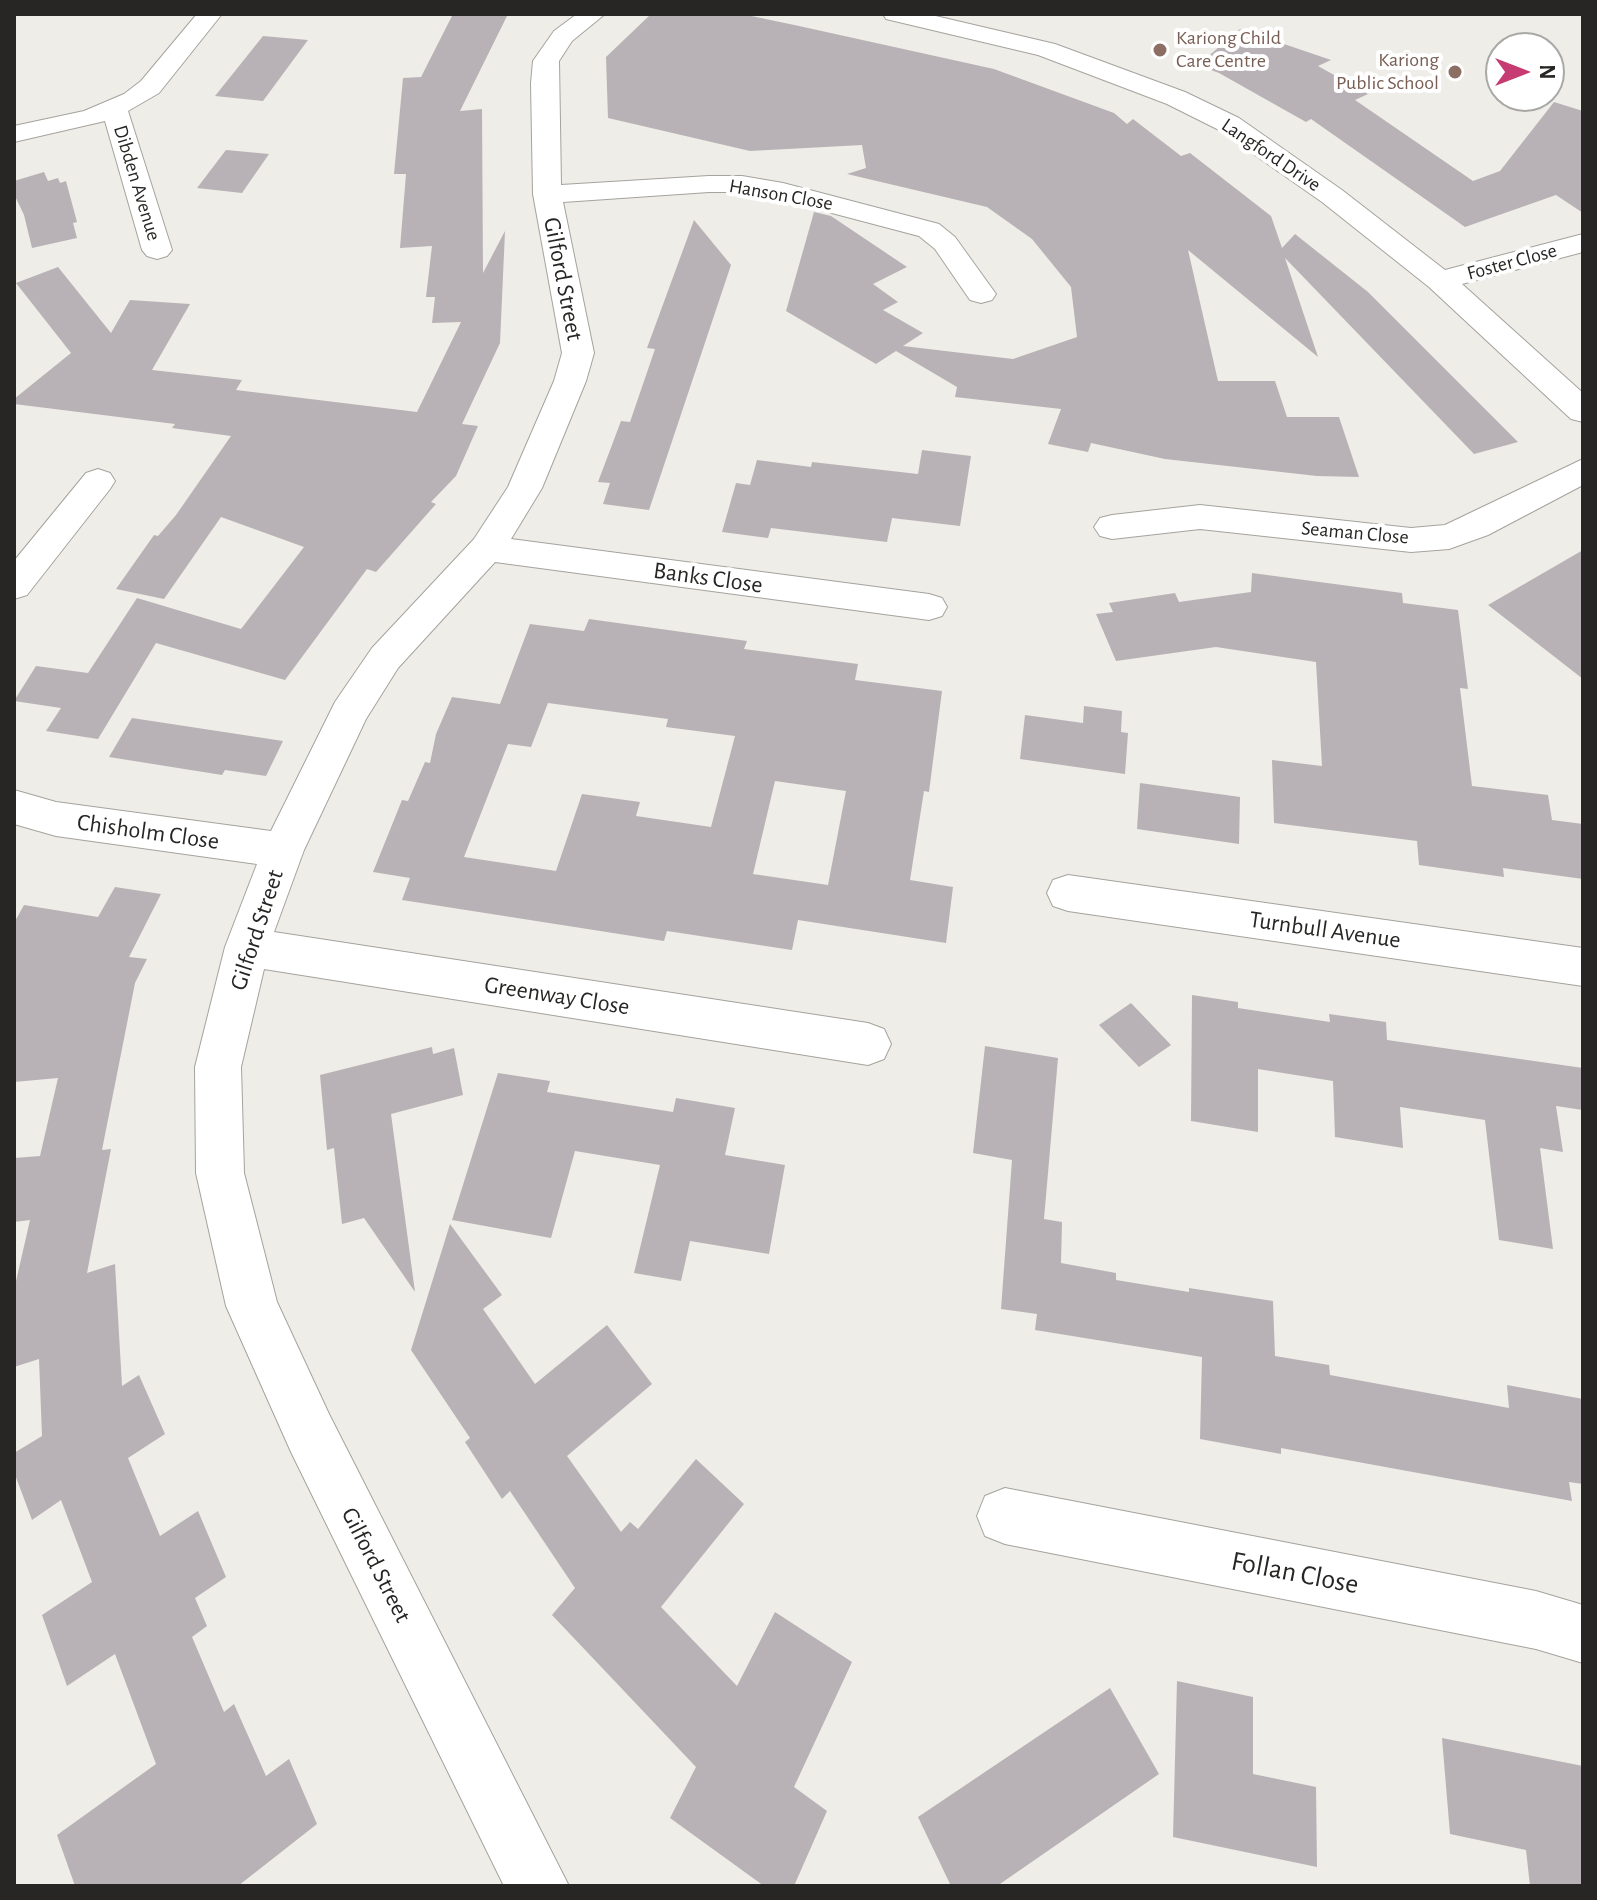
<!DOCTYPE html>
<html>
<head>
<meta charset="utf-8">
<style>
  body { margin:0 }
  #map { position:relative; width:1597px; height:1900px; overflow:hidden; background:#efede7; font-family:"Alegreya Sans",sans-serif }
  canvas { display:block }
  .frame { position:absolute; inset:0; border:16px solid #272624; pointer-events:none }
  .north { position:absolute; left:1485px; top:32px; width:80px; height:80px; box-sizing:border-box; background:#fff; border:2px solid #a9a8a7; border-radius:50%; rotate:90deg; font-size:22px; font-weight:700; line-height:32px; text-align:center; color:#272624 }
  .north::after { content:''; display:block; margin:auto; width:28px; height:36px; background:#c63b72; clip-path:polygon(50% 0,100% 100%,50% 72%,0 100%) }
</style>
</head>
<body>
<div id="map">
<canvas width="1597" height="1900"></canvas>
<div class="frame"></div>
<div class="north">N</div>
</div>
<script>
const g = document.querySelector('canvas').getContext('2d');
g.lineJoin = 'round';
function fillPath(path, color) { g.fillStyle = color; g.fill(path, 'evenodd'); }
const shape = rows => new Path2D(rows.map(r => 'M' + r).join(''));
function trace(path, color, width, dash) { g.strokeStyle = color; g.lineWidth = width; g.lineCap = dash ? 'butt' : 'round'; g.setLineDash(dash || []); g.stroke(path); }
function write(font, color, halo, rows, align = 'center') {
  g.font = font + ' "Alegreya Sans",sans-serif'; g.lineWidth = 8; g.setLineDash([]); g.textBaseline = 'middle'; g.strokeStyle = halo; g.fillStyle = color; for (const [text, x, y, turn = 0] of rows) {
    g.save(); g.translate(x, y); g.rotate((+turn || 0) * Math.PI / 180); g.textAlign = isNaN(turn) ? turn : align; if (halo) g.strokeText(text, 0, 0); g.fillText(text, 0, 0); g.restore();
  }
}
fillPath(shape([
  [453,14,507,16,460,111,482,109,483,273,505,231,500,343,462,424,478,426,456,476,431,502,436,504,376,572,367,569,285,680,156,643,98,739,46,731,61,708,14,701,36,666,88,673,137,598,241,629,304,547,221,517,164,599,116,589,154,535,158,536,176,515,231,436,172,428,175,424,14,404,14,399,71,353,16,283,58,267,111,333,130,300,190,304,152,370,242,380,236,390,417,412,461,322,432,323,435,297,426,297,432,246,400,248,406,174,394,174,403,78,421,77],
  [651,14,742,14,799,26,994,69,1114,113,1127,124,1133,119,1181,156,1190,153,1271,216,1282,248,1295,234,1368,292,1518,442,1474,454,1285,258,1318,357,1188,250,1218,381,1275,381,1287,417,1339,417,1359,477,1317,476,1165,459,1091,443,1088,452,1048,444,1061,409,955,397,957,387,896,351,876,364,786,311,814,212,831,216,907,267,873,284,898,302,883,310,923,333,903,346,1013,359,1077,337,1071,287,1032,239,987,207,847,174,866,168,862,145,750,151,608,118,606,57],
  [1240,29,1331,60,1318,66,1368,94,1355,100,1473,181,1500,171,1554,102,1583,111,1583,213,1556,195,1465,227,1311,119,1306,122,1219,73,1198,65],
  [263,36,308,40,263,101,215,96],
  [226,150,269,154,242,193,197,188],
  [44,172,48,181,58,178,60,183,66,181,77,222,73,223,77,238,32,248,24,215,14,194,14,181],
  [694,220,731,265,649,510,603,504,610,483,598,482,621,421,630,422,655,349,647,348],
  [922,450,971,456,960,526,892,518,887,542,771,528,768,538,722,532,736,483,750,485,757,460,811,467,812,462,918,474],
  [1583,550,1583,679,1488,605],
  [1252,573,1402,593,1403,603,1458,610,1468,689,1460,688,1472,786,1548,795,1552,820,1583,824,1583,879,1503,868,1504,877,1419,865,1417,841,1274,823,1272,760,1322,766,1316,662,1216,647,1116,661,1096,614,1113,612,1109,603,1175,593,1179,602,1251,592],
  [589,619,747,641,744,649,858,664,855,680,942,691,929,792,924,791,910,880,953,887,946,943,798,920,792,950,667,931,664,941,402,900,410,878,373,872,402,800,408,801,425,762,430,763,436,734,452,697,500,704,530,624,584,631],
  [548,703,668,719,666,727,735,736,711,827,636,816,640,802,582,794,556,871,464,857,508,744,531,747],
  [775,781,846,791,828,885,753,874],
  [1084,706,1122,711,1121,732,1128,733,1125,774,1020,759,1025,715,1083,723],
  [132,718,283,741,266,776,225,770,222,775,109,757],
  [1140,783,1240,797,1239,844,1137,829],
  [115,887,161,894,129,957,147,959,135,983,102,1150,111,1149,87,1273,115,1264,122,1386,139,1375,165,1434,128,1458,160,1536,198,1511,226,1577,195,1598,207,1626,192,1637,224,1712,234,1704,266,1776,289,1759,317,1824,238,1886,75,1886,57,1835,156,1764,115,1654,67,1686,42,1615,92,1582,61,1500,32,1520,14,1472,14,1453,42,1436,39,1359,14,1367,14,1290,30,1220,14,1222,14,1158,40,1156,58,1078,14,1082,14,923,24,905,98,917],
  [1192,995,1238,1002,1238,1008,1330,1022,1329,1014,1386,1022,1387,1040,1583,1068,1583,1110,1556,1106,1563,1152,1540,1148,1553,1249,1499,1240,1485,1120,1400,1107,1403,1148,1335,1137,1333,1081,1258,1069,1258,1132,1191,1121],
  [1131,1003,1171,1045,1139,1067,1099,1025],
  [985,1046,1058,1058,1044,1219,1062,1222,1061,1263,1116,1273,1116,1280,1189,1292,1189,1288,1273,1301,1275,1356,1329,1365,1330,1375,1509,1408,1507,1385,1583,1399,1583,1484,1569,1482,1572,1501,1281,1448,1281,1454,1200,1439,1202,1357,1035,1330,1037,1314,1001,1309,1012,1160,973,1153],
  [432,1047,433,1054,454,1048,463,1095,391,1114,415,1292,364,1218,342,1224,334,1148,327,1150,320,1075],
  [498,1073,550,1081,547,1092,673,1112,676,1098,735,1108,725,1155,785,1165,769,1254,690,1241,681,1281,634,1273,660,1165,575,1151,551,1238,452,1220],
  [450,1224,502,1295,483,1309,535,1384,607,1325,652,1384,567,1456,621,1532,630,1522,638,1529,696,1459,744,1504,661,1607,737,1686,775,1612,852,1662,794,1787,827,1811,794,1886,764,1886,670,1818,696,1767,552,1615,575,1588,510,1491,502,1499,465,1442,470,1438,411,1350],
  [1177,1681,1253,1697,1253,1774,1316,1787,1317,1867,1173,1837],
  [1110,1688,1159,1774,997,1886,951,1886,918,1817],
  [1442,1738,1583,1766,1583,1886,1530,1886,1526,1850,1450,1834]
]), '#b8b2b6');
const minor = shape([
  [197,14,222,14,159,93,128,111,172,250,167,256,157,259,147,256,142,250,105,121,14,142,14,126,84,111,124,94,141,81,197,14],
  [577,14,605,14,572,41,559,61,561,185,709,176,742,176,783,183,939,224,955,237,996,294,992,300,981,303,970,300,935,249,919,236,771,197,742,192,709,192,563,202,594,353,586,381,542,488,511,539,929,594,942,598,947,607,942,616,929,620,495,562,398,668,366,719,304,850,274,932,868,1023,884,1029,891,1044,884,1059,868,1065,264,969,241,1067,244,1173,277,1302,329,1414,569,1886,504,1886,291,1452,226,1306,196,1173,195,1067,225,947,257,864,56,836,14,824,14,790,56,802,271,831,335,702,372,648,474,539,508,487,554,381,562,353,533,194,531,83,533,61,554,31,577,14],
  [883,14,927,14,1055,44,1185,92,1239,118,1342,190,1445,270,1583,234,1583,252,1462,284,1583,393,1583,422,1571,419,1429,287,1322,202,1219,130,1167,104,1038,55,886,19,883,14],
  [1583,459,1583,485,1488,535,1449,549,1411,552,1200,529,1112,539,1100,536,1094,527,1100,518,1112,515,1200,505,1411,528,1445,525,1583,459],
  [98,469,110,473,115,481,110,489,27,595,14,599,14,561,86,473,98,469],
  [1068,875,1583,948,1583,986,1068,911,1053,906,1047,893,1053,880,1068,875],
  [1005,1488,1536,1591,1583,1605,1583,1663,1536,1649,1005,1544,985,1536,977,1516,985,1496,1005,1488]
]);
trace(minor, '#a5a39d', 2);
fillPath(minor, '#fff');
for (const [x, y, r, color] of [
  [1160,50,8,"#8d6e63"],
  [1455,72,8,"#8d6e63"]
]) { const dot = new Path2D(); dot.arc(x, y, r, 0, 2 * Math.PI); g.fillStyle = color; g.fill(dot); trace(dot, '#fff', 3); }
write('20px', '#785e54', '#fff', [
  ["Kariong Child",1176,38],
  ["Care Centre",1176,61],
  ["Kariong",1439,60,"right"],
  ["Public School",1439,83,"right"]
], 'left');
write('20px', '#272624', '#fff', [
  ["Langford Drive",1271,155,34],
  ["Dibden Avenue",137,183,73],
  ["Hanson Close",781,195,10],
  ["Foster Close",1512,262,-15],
  ["Seaman Close",1355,533,5]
]);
write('24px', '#272624', '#fff', [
  ["Gilford Street",563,279,79],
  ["Banks Close",708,578,8],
  ["Chisholm Close",148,832,8],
  ["Gilford Street",257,930,-72],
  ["Turnbull Avenue",1325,930,8],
  ["Greenway Close",557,996,9],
  ["Gilford Street",376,1565,63]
]);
write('28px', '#272624', '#fff', [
  ["Follan Close",1295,1573,11]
]);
</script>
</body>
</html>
